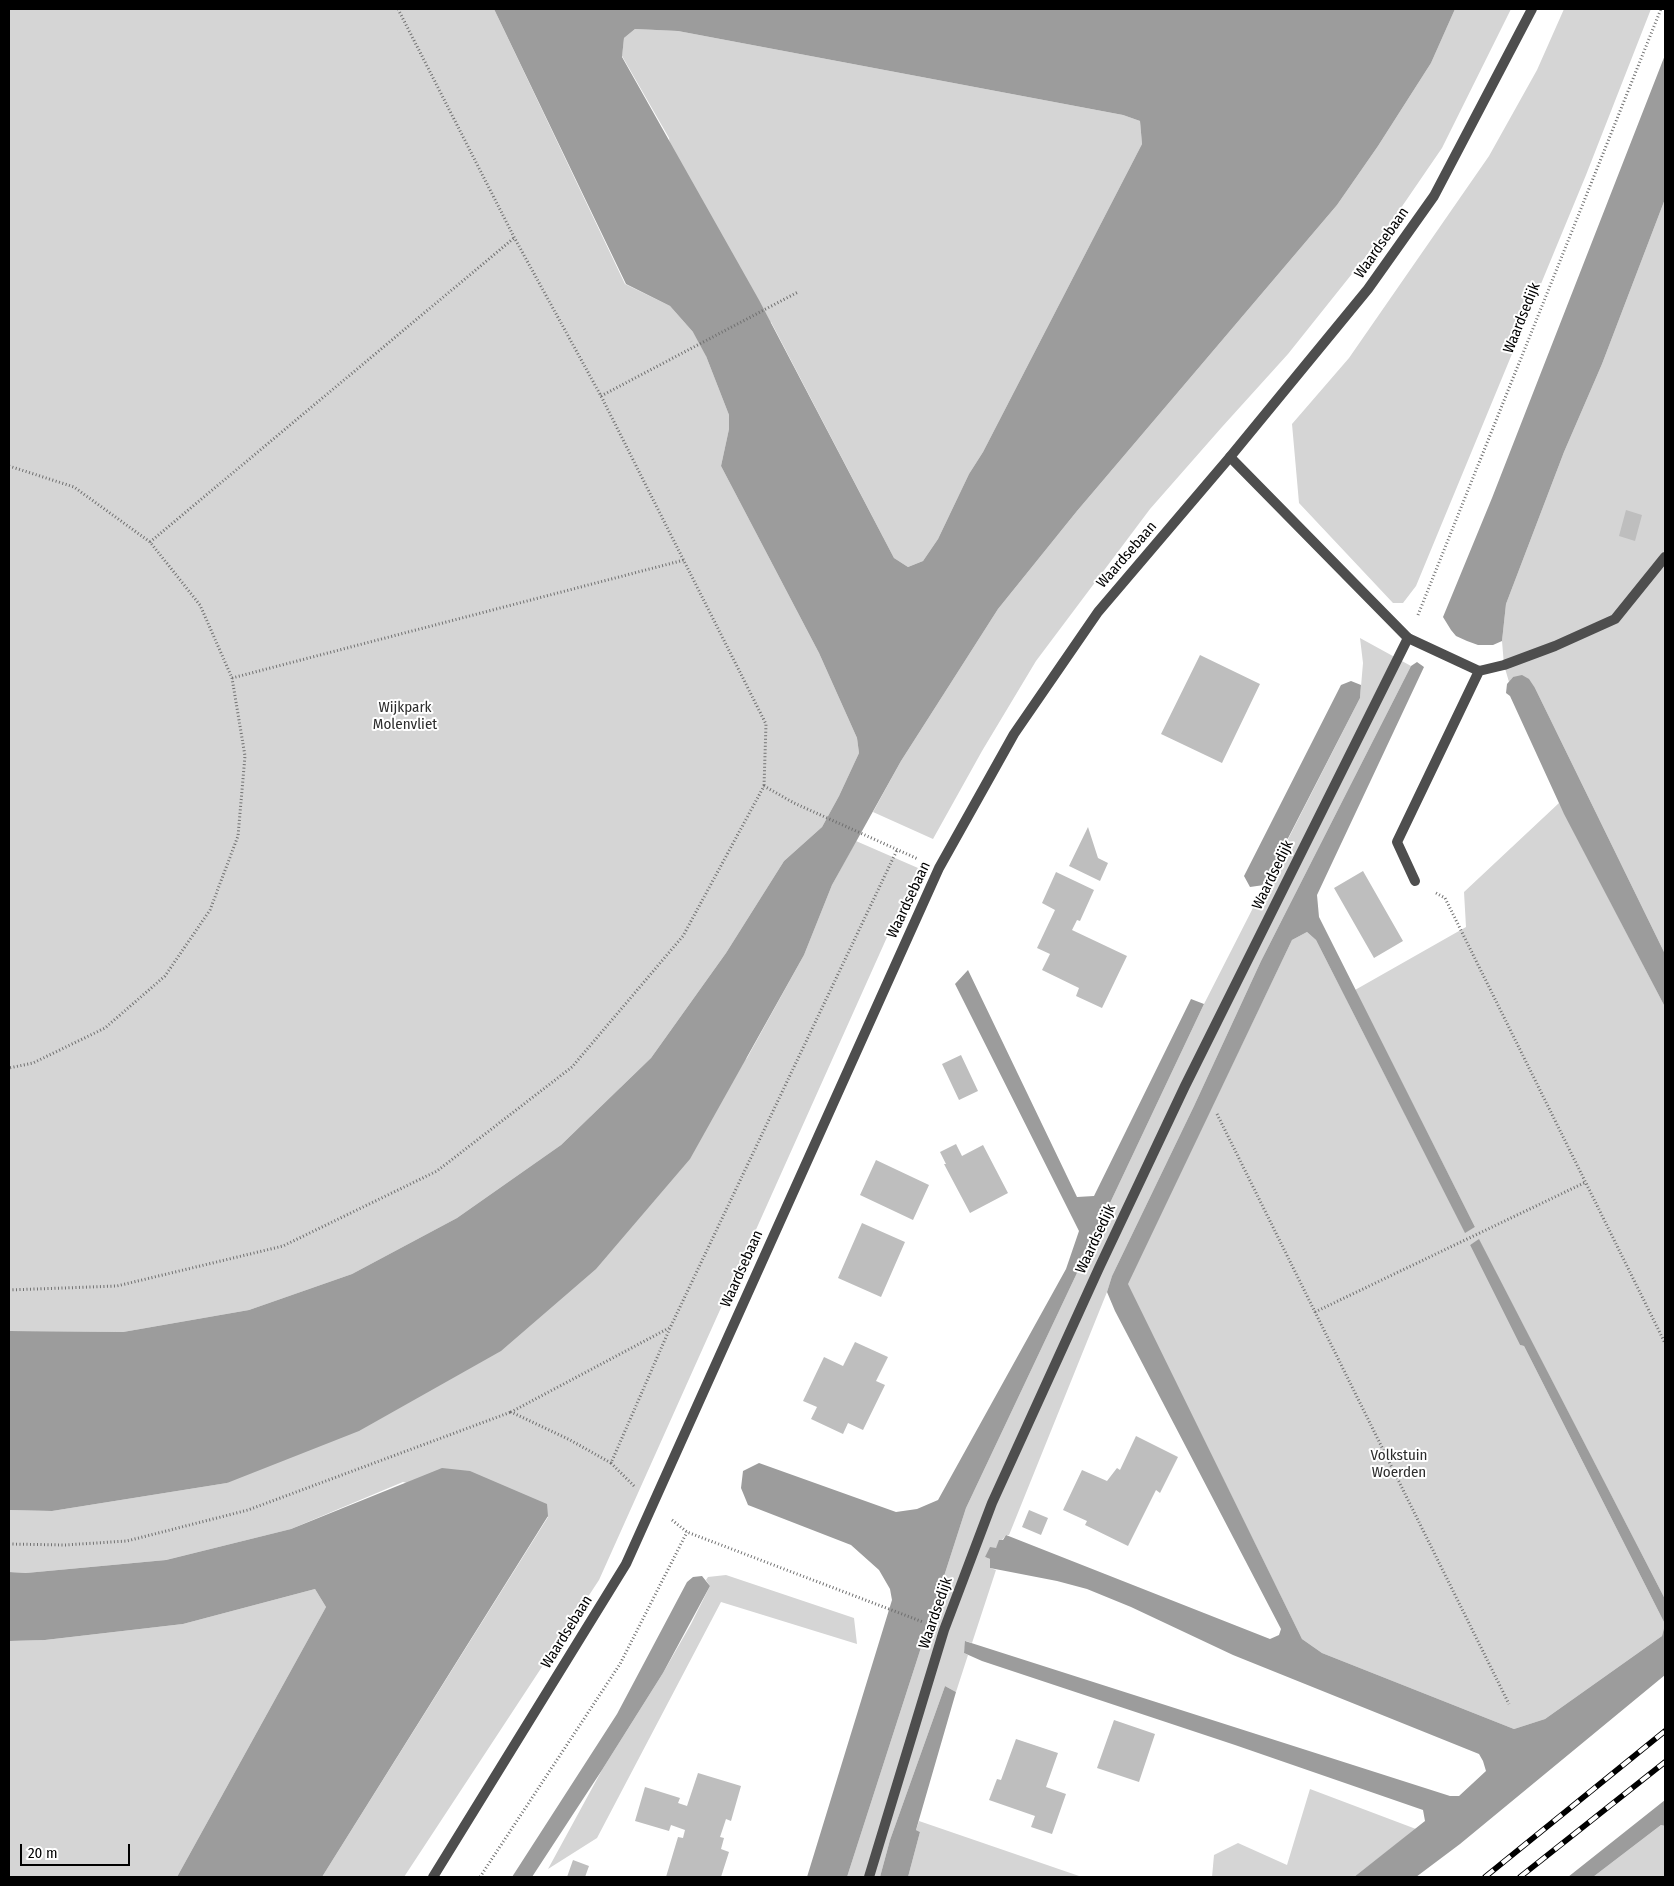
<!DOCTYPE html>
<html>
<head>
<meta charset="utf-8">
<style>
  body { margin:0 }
  #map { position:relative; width:1674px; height:1886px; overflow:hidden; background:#fff; font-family:"Fira Sans Condensed",sans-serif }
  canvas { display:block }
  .frame { position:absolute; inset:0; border:10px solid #000; pointer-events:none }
  .scale { position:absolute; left:20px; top:1844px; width:110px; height:22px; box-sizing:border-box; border:2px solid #000; border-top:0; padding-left:6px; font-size:15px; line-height:18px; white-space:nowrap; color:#000; -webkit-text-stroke:4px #fff; paint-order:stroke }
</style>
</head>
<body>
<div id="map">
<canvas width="1674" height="1886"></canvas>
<div class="frame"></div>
<div class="scale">20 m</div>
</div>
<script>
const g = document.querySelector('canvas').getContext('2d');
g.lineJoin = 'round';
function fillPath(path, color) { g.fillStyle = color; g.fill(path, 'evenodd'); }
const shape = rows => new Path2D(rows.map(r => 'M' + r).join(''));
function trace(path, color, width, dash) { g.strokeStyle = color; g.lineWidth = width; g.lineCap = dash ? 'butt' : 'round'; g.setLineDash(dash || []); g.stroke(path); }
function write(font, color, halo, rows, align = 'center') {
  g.font = font + ' "Fira Sans Condensed",sans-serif'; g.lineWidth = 4; g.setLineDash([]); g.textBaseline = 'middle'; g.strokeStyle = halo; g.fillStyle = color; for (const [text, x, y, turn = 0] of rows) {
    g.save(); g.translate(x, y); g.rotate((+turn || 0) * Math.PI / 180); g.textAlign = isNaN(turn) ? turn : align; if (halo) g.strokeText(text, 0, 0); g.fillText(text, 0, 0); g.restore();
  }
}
fillPath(shape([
  [9,9,494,9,625,284,670,306,693,332,669,138,622,56,624,38,635,29,678,31,1123,115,1140,121,1142,144,983,452,969,474,938,539,923,561,908,567,894,558,771,322,706,356,729,415,729,429,721,466,819,653,857,738,859,753,839,796,822,827,784,861,726,953,651,1058,561,1145,457,1218,352,1274,249,1310,123,1332,9,1331],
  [1455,9,1511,9,1442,148,1379,240,1288,354,1222,427,1150,509,1036,661,982,751,933,839,873,812,901,761,998,609,1077,511,1337,205,1378,146,1431,63],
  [1564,9,1651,9,1586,175,1416,586,1403,603,1393,603,1299,503,1292,424,1349,358,1489,156,1537,70],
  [1665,199,1665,954,1535,688,1513,677,1509,682,1504,665,1502,641,1506,604,1564,452,1602,364],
  [1360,638,1411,666,1261,961,1194,1106,1112,1276,1107,1292,1009,1535,1006,1535,996,1548,985,1557,990,1559,990,1568,996,1570,972,1643,966,1641,964,1653,968,1655,956,1692,945,1686,890,1840,880,1877,847,1877,966,1508,1204,1004,1360,698,1363,663],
  [1559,803,1665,1007,1665,1599,1479,1240,1470,1245,1520,1345,1524,1346,1665,1624,1662,1636,1545,1719,1514,1729,1322,1653,1302,1639,1127,1284,1292,940,1307,932,1316,940,1465,1232,1475,1227,1355,990,1466,927,1464,892],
  [856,841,918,868,599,1580,404,1877,322,1877,548,1517,403,1482,291,1529,166,1560,26,1573,9,1572,9,1510,52,1511,227,1483,747,1058,804,955,832,885],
  [726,1575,854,1618,857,1644,721,1602,597,1838,548,1869,602,1770,663,1673,691,1624,710,1586,706,1580,708,1577],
  [315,1589,326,1607,177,1877,9,1877,9,1641,45,1640,183,1624],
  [1310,1789,1416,1829,1354,1877,1212,1877,1214,1855,1238,1843,1287,1865],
  [919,1821,1082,1877,908,1877,920,1832,916,1830],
  [1661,1825,1665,1826,1665,1877,1593,1877]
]), '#d5d5d5');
fillPath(shape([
  [494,9,1455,9,1431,63,1378,146,1337,205,1077,511,998,609,901,761,832,885,804,955,690,1159,596,1269,501,1351,359,1431,227,1483,52,1511,9,1510,9,1331,123,1332,249,1310,352,1274,457,1218,561,1145,651,1058,726,953,784,861,822,827,839,796,859,753,857,738,819,653,721,466,729,429,729,415,706,356,693,332,670,306,626,284],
  [635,29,678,31,1123,115,1140,121,1142,144,983,452,969,474,938,539,923,561,908,567,894,558,759,300,622,57,624,38],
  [1665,55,1665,199,1602,364,1564,452,1506,604,1502,641,1493,645,1478,645,1467,641,1456,636,1451,630,1443,617,1492,498],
  [1417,662,1424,667,1317,895,1319,917,1475,1227,1465,1233,1316,940,1307,932,1292,940,1128,1284,1302,1639,1322,1653,1514,1729,1545,1719,1662,1636,1665,1624,1524,1346,1520,1345,1470,1245,1479,1239,1665,1599,1665,1675,1460,1844,1416,1877,1354,1877,1425,1821,1423,1810,1235,1745,982,1661,964,1653,965,1641,1450,1796,1459,1796,1486,1771,1483,1761,1479,1754,1233,1655,1131,1607,1087,1589,1057,1581,990,1568,990,1559,985,1557,990,1547,996,1548,999,1540,1003,1540,1006,1535,1270,1639,1279,1635,1281,1629,1115,1311,1107,1292,1112,1276,1194,1106,1261,961,1411,666],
  [1522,675,1529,679,1535,688,1665,954,1665,1007,1564,814,1510,696,1506,693,1507,684,1513,677],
  [1351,681,1361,685,1360,698,1264,885,1250,887,1244,876,1341,685],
  [968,970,1077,1197,1094,1196,1191,999,1204,1004,966,1508,847,1877,807,1877,892,1600,890,1589,879,1570,851,1545,748,1505,741,1488,743,1471,759,1463,896,1512,917,1509,938,1500,1066,1269,1079,1231,955,984],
  [442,1468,470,1471,547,1504,548,1516,322,1877,177,1877,326,1607,315,1589,183,1624,45,1640,9,1641,9,1572,26,1573,166,1560,291,1529],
  [702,1576,710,1586,663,1673,602,1770,532,1877,512,1877,617,1714,687,1582,693,1577],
  [945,1686,956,1692,916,1830,920,1832,908,1877,880,1877,890,1840],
  [1665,1800,1665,1826,1661,1825,1593,1877,1568,1877]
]), '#9c9c9c');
fillPath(shape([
  [1626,510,1642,515,1635,541,1619,536],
  [1200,655,1260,684,1222,763,1161,734],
  [1088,827,1098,858,1108,863,1100,881,1069,866],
  [1363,871,1403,941,1374,958,1334,888],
  [1056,872,1094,890,1080,921,1077,920,1072,930,1127,956,1102,1008,1076,996,1079,988,1042,970,1050,954,1037,948,1055,910,1042,903],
  [961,1055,978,1091,959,1100,942,1064],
  [956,1144,962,1156,983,1145,1008,1193,970,1213,944,1164,946,1164,940,1152],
  [876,1160,929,1185,913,1220,860,1195],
  [862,1223,905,1242,881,1297,838,1278],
  [855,1342,888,1357,876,1381,885,1385,863,1430,848,1423,843,1434,811,1419,817,1407,803,1401,824,1357,843,1366],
  [1136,1436,1178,1457,1160,1493,1156,1490,1128,1546,1085,1525,1087,1521,1063,1510,1082,1470,1107,1481,1117,1468,1120,1470],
  [1029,1510,1048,1518,1041,1535,1022,1527],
  [1114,1720,1155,1734,1139,1782,1097,1768],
  [1016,1739,1058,1753,1046,1787,1066,1794,1052,1834,1031,1827,1035,1816,989,1800,997,1779,1001,1780],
  [698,1773,741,1786,731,1821,726,1819,720,1837,724,1838,721,1849,729,1852,721,1877,666,1877,678,1837,683,1838,685,1830,671,1825,669,1831,635,1821,645,1787,680,1798,678,1803,687,1806],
  [573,1860,589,1866,585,1877,567,1877]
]), '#bebebe');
trace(shape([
  [398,9,514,237,601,396,766,724,764,786],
  [601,396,798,292],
  [9,466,74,487,150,542,200,605,232,678,245,756,238,836,210,910,165,976,105,1028,33,1063,9,1068],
  [150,542,514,238],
  [1418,615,1661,9],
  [232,678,684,560],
  [1436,893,1445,898,1665,1343],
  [1217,1114,1509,1704],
  [9,1290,117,1286,283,1246,437,1171,572,1067,683,936,764,786,794,803,918,859],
  [1315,1312,1586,1182],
  [611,1463,570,1440,511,1412,669,1328],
  [634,1486,611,1463,670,1328,897,850],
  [672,1520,687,1532,923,1622],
  [9,1544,65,1545,127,1541,248,1510,511,1412],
  [480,1877,620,1664,687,1532]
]), '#707070', 3, [1, 2.5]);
trace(shape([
  [1408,638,1479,671,1504,665,1555,646,1615,619,1665,557],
  [1415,881,1397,842,1479,671]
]), '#4e4e4e', 10);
trace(shape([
  [869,1877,944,1630,992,1503,1099,1268,1185,1086,1408,638,1230,457]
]), '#4e4e4e', 10);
trace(shape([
  [433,1877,626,1564,939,868,1014,734,1098,612,1230,457,1368,289,1434,196,1532,9]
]), '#4e4e4e', 10);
const rail = shape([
  [1485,1877,1665,1731],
  [1520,1877,1665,1762]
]);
trace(rail, '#000', 5.5);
trace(rail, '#fff', 4, [11]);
write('15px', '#000', '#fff', [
  ["Waardsebaan",1382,243,-55],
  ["Waardsedijk",1522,318,-68],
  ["Waardsebaan",1127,555,-49],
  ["Waardsedijk",1273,875,-64],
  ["Waardsebaan",909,900,-65],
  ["Waardsedijk",1096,1239,-65],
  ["Waardsebaan",742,1269,-66],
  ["Waardsedijk",936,1613,-71],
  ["Waardsebaan",567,1632,-58]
]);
write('15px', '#2c2c2c', '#fff', [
  ["Wijkpark",405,708],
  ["Molenvliet",405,725],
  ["Volkstuin",1399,1456],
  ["Woerden",1399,1473]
]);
</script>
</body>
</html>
